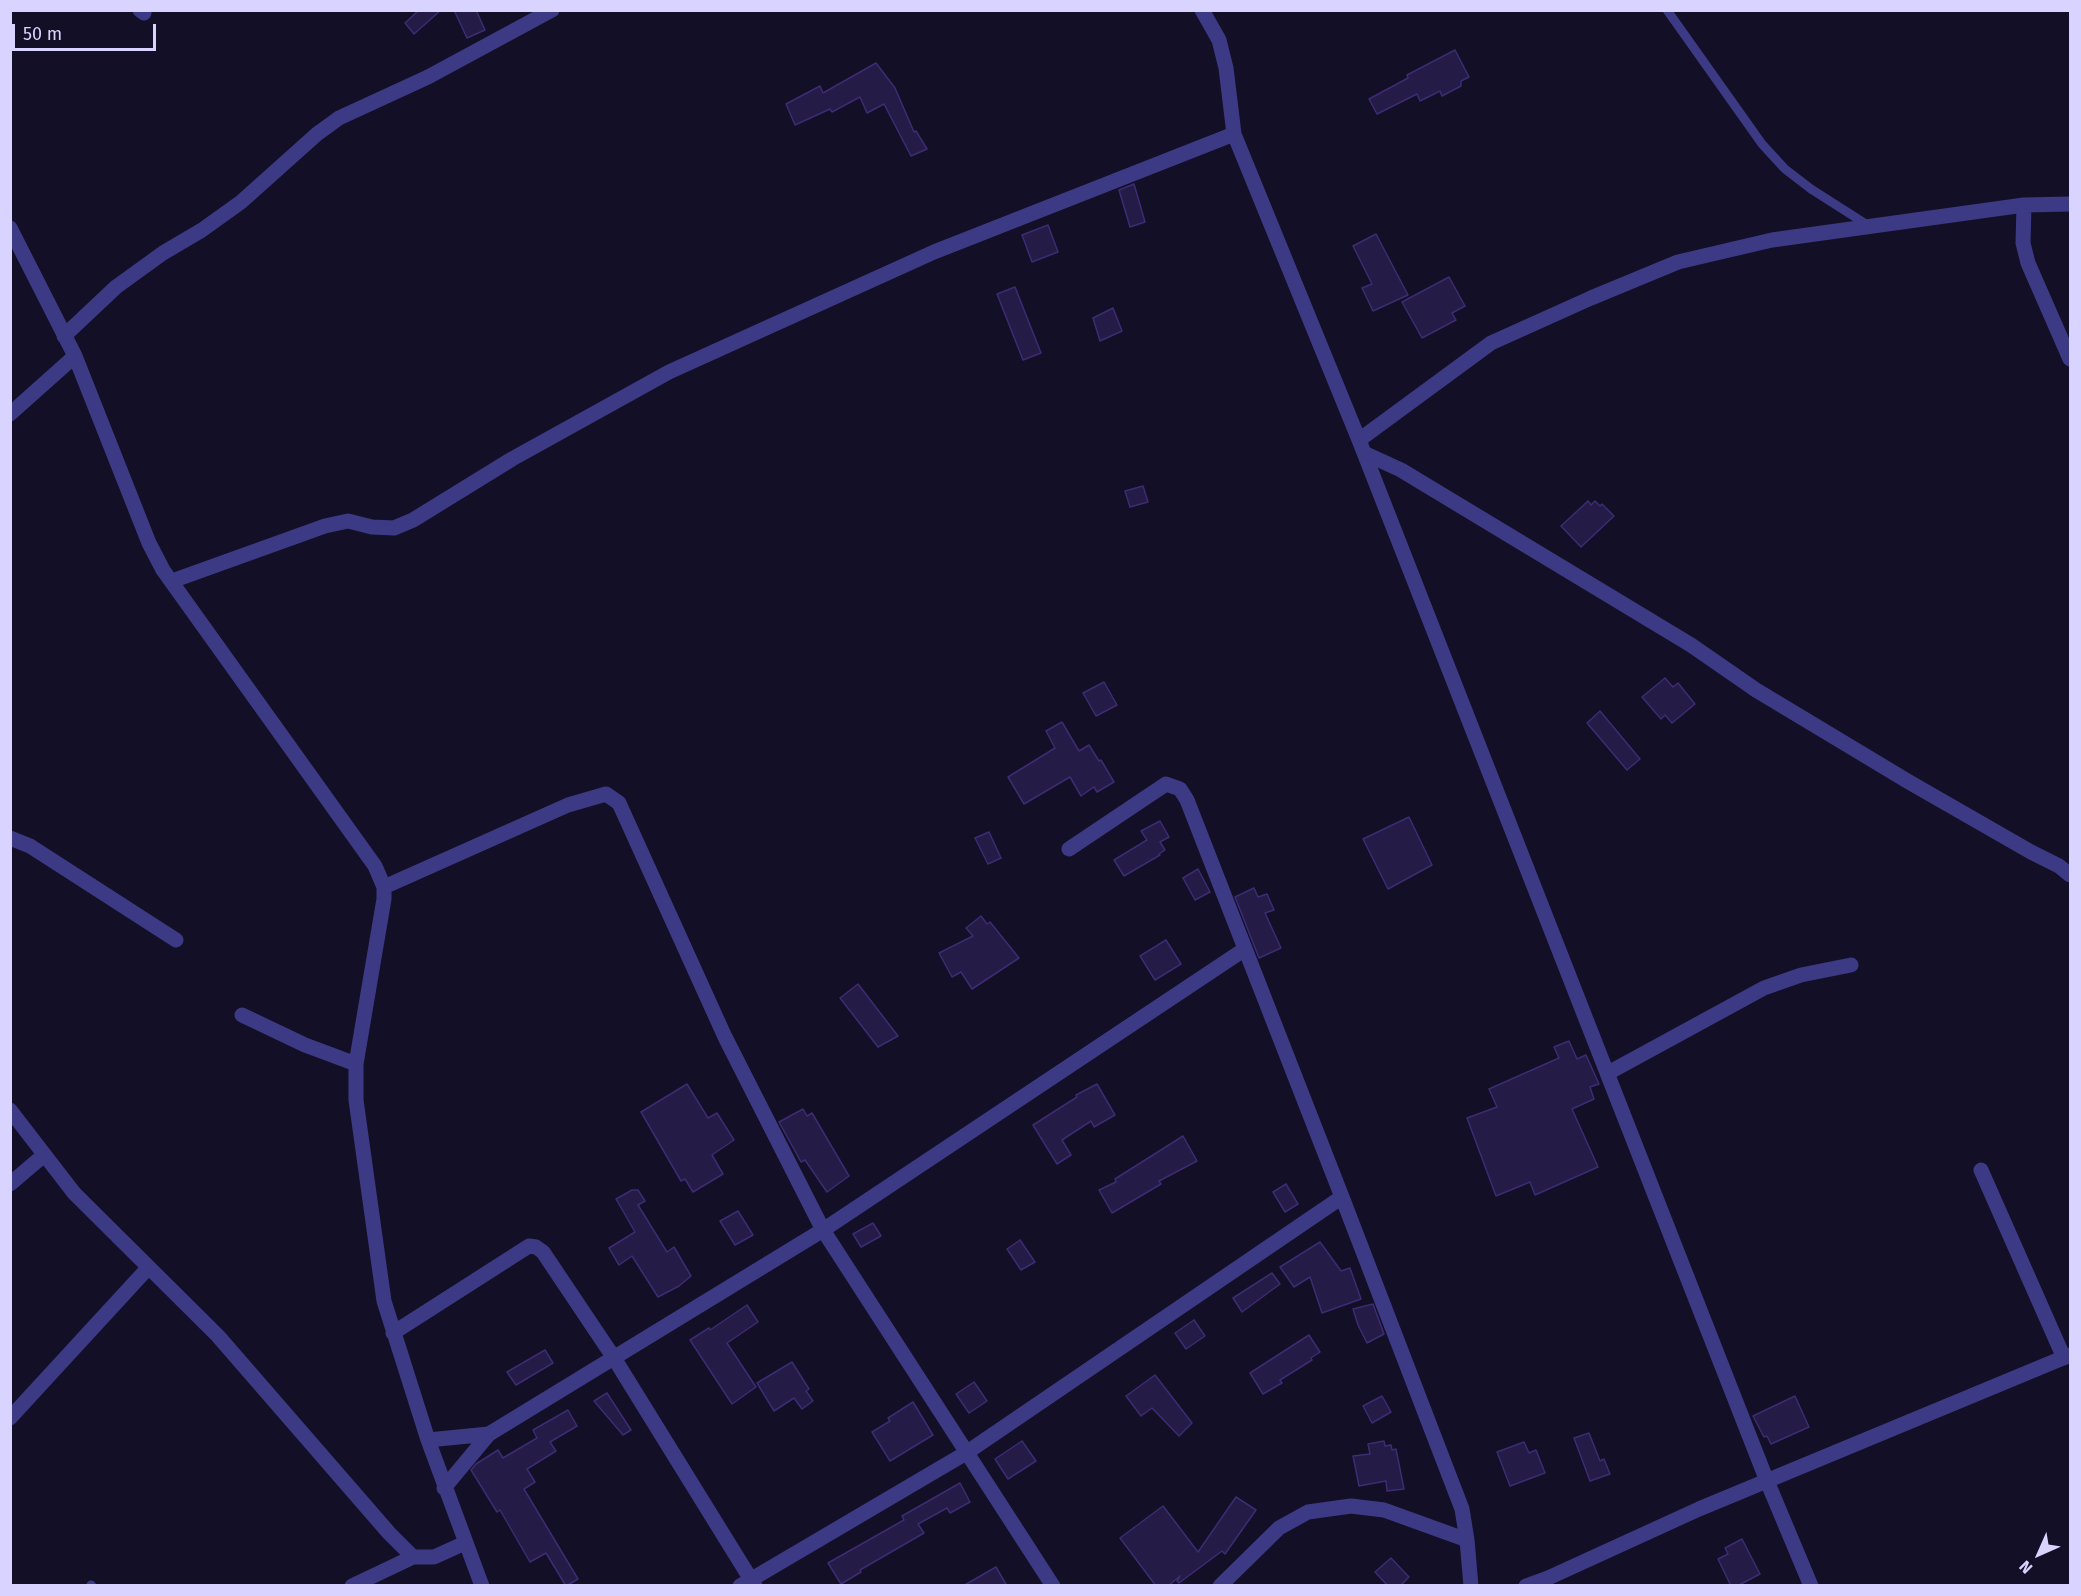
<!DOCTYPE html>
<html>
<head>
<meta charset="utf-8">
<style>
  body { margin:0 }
  #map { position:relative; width:2081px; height:1596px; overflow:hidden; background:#130f26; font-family:"Fira Sans",sans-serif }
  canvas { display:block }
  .frame { position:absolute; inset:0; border:12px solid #d9d4ff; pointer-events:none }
  .north { position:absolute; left:2009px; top:1524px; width:60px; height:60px; -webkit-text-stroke:4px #130f26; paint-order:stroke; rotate:225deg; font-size:16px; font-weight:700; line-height:24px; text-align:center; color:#d9d4ff }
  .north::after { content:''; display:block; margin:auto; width:21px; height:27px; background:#d9d4ff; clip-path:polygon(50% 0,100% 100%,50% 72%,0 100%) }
  .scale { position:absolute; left:12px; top:24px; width:144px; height:27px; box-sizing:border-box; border:3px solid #d9d4ff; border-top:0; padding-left:8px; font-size:18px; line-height:21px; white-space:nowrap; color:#d9d4ff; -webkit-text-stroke:4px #130f26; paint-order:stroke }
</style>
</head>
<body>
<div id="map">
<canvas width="2081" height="1596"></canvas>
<div class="frame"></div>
<div class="north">N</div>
<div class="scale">50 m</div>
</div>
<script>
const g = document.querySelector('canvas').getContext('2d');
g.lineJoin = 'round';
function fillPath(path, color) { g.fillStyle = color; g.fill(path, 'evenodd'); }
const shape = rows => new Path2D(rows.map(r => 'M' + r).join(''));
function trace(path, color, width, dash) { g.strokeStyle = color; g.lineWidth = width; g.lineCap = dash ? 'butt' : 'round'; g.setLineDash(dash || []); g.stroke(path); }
const building = shape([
  [419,10,441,10,414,34,405,23,419,10],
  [454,10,476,10,485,30,467,38,454,10],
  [1455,50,1469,77,1461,81,1461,86,1442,96,1440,91,1420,101,1417,94,1377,114,1369,99,1408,78,1407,75,1455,50],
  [876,63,895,88,914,132,916,131,927,149,911,156,884,104,867,113,860,97,832,112,830,109,795,125,786,104,820,86,823,93,876,63],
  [1134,184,1145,222,1130,227,1119,190,1134,184],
  [1048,225,1058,252,1032,262,1022,235,1048,225],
  [1376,234,1408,295,1373,311,1362,288,1372,284,1353,246,1376,234],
  [1449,277,1465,306,1452,313,1456,320,1422,338,1402,302,1449,277],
  [1015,287,1041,353,1023,360,997,294,1015,287],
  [1113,308,1122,331,1100,341,1093,318,1113,308],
  [1143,486,1148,502,1130,507,1125,491,1143,486],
  [1588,501,1591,505,1595,501,1600,506,1602,504,1614,516,1581,547,1561,526,1588,501],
  [1665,678,1673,687,1678,683,1695,704,1672,723,1665,715,1661,719,1642,697,1665,678],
  [1104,682,1117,705,1096,716,1083,693,1104,682],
  [1600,711,1640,759,1627,770,1587,723,1600,711],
  [1062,722,1079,751,1089,745,1099,761,1101,760,1114,782,1097,792,1094,787,1081,796,1070,777,1024,804,1008,777,1055,748,1046,731,1062,722],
  [1409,817,1432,865,1388,889,1363,839,1409,817],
  [1160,821,1169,837,1160,842,1165,850,1159,854,1160,855,1124,876,1114,860,1147,840,1141,831,1160,821],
  [989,832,1001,858,988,864,975,838,989,832],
  [1198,869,1210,892,1195,900,1183,878,1198,869],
  [1254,888,1258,897,1267,894,1274,910,1265,913,1281,948,1259,958,1235,897,1254,888],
  [981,916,987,924,990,922,1019,958,972,989,961,972,952,977,939,953,973,936,966,928,981,916],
  [1166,940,1181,964,1155,980,1140,956,1166,940],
  [858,984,898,1036,878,1047,840,998,858,984],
  [1569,1041,1577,1059,1586,1055,1599,1084,1590,1087,1594,1099,1572,1109,1598,1167,1535,1195,1530,1182,1496,1196,1467,1118,1497,1107,1489,1089,1559,1058,1554,1047,1569,1041],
  [687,1084,708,1118,717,1113,734,1140,712,1155,723,1174,693,1192,685,1179,681,1181,641,1112,687,1084],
  [1097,1084,1115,1115,1094,1127,1091,1121,1062,1140,1071,1155,1057,1164,1033,1125,1077,1097,1076,1095,1097,1084],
  [803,1109,807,1116,812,1113,849,1176,827,1192,805,1160,801,1162,779,1122,803,1109],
  [1183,1136,1197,1161,1159,1181,1161,1184,1112,1213,1099,1190,1116,1182,1115,1179,1183,1136],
  [1286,1184,1298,1204,1285,1212,1273,1192,1286,1184],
  [632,1190,638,1190,645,1201,638,1205,667,1252,674,1247,691,1276,679,1286,658,1297,632,1256,619,1265,609,1248,635,1232,616,1199,632,1190],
  [738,1211,753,1235,735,1245,720,1221,738,1211],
  [873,1223,881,1236,861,1247,853,1234,873,1223],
  [1020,1240,1035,1262,1021,1270,1007,1249,1020,1240],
  [1320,1242,1341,1271,1350,1268,1361,1299,1322,1313,1310,1277,1294,1287,1280,1267,1320,1242],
  [1272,1273,1280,1284,1242,1312,1233,1298,1272,1273],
  [1373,1304,1384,1334,1367,1343,1358,1325,1353,1309,1373,1304],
  [747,1305,758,1322,727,1343,756,1387,732,1404,690,1340,709,1328,710,1330,747,1305],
  [1194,1320,1205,1336,1186,1349,1175,1333,1194,1320],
  [1309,1335,1320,1352,1311,1358,1312,1360,1280,1380,1282,1383,1263,1394,1250,1373,1309,1335],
  [545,1350,553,1363,516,1385,507,1372,545,1350],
  [792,1362,809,1389,806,1391,813,1401,802,1409,794,1398,774,1411,757,1383,792,1362],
  [1155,1375,1192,1423,1179,1436,1152,1408,1141,1416,1126,1396,1155,1375],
  [974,1382,987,1401,969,1413,956,1394,974,1382],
  [607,1393,631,1430,623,1435,594,1401,607,1393],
  [1382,1396,1391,1412,1372,1423,1363,1406,1382,1396],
  [1795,1396,1809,1427,1771,1444,1767,1436,1764,1437,1753,1416,1795,1396],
  [913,1402,933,1435,890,1461,872,1432,890,1421,888,1418,913,1402],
  [568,1410,577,1426,550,1442,556,1451,527,1469,535,1482,524,1489,578,1579,566,1586,546,1553,530,1562,500,1510,497,1512,471,1470,476,1464,498,1450,503,1458,537,1438,533,1430,568,1410],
  [1589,1433,1600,1461,1604,1459,1610,1474,1590,1481,1574,1438,1589,1433],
  [1022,1441,1036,1461,1008,1479,995,1459,1022,1441],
  [1384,1441,1385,1446,1391,1445,1392,1450,1396,1449,1404,1489,1387,1491,1386,1481,1359,1486,1353,1456,1370,1454,1368,1444,1384,1441],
  [1524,1442,1529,1453,1536,1450,1545,1473,1510,1486,1497,1452,1524,1442],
  [960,1483,970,1502,950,1513,947,1508,918,1524,924,1533,860,1570,861,1572,841,1584,828,1563,904,1520,902,1516,960,1483],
  [1236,1497,1256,1510,1225,1554,1222,1551,1179,1583,1177,1581,1180,1576,1168,1586,1156,1586,1120,1538,1163,1506,1198,1552,1236,1497],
  [1742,1539,1760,1574,1737,1586,1731,1586,1718,1559,1728,1554,1725,1548,1742,1539],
  [1391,1558,1409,1577,1400,1586,1388,1586,1375,1572,1391,1558],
  [996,1567,1007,1586,963,1586,989,1571,996,1567]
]);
fillPath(building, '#241b47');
trace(building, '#3b2d73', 1.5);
trace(shape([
  [1667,10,1762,144,1785,169,1811,189,1869,226],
  [91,1585,92,1586]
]), '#3d3a85', 9);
trace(shape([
  [140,10,144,13],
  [1202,10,1219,40,1226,68,1234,134,1359,440,1767,1481,1811,1586],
  [2024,205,2023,243,2028,263,2070,359],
  [10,228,75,356,149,543,163,570,375,866,384,887,384,899,356,1064,356,1100,384,1301,428,1440,482,1586],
  [64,336,116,287,163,253,202,230,241,202,317,134,339,118,428,77,552,10],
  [10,414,75,356],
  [1359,440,1491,343,1591,298,1678,262,1772,240,2024,205,2070,204],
  [1364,453,1401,470,1691,645,1756,690,1909,782,2031,852,2059,866,2070,875],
  [172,581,325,526,348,521,372,527,394,528,413,520,512,459,669,372,934,252,1234,134],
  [10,838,30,846,176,940],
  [1069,849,1166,784,1180,789,1187,800,1342,1197,1462,1509,1467,1540,1471,1586],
  [384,887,568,805,606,794,619,803,725,1037,823,1230,1053,1586],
  [242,1015,305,1045,356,1064],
  [1608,1073,1764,988,1801,975,1851,965],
  [10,1110,74,1193,218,1336,389,1533,413,1557,434,1557,465,1543],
  [1981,1170,2064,1358],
  [10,1184,44,1155],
  [393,1333,529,1246,536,1247,543,1252,614,1358,755,1586],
  [10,1418,148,1268],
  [428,1440,489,1434],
  [444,1488,489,1434,823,1230,1245,949],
  [352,1586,413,1557],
  [740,1586,966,1453,1342,1197],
  [1220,1586,1279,1528,1308,1512,1351,1506,1384,1510,1467,1540],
  [1526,1586,1548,1578,1699,1509,2070,1355]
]), '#3d3a85', 15);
</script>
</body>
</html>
